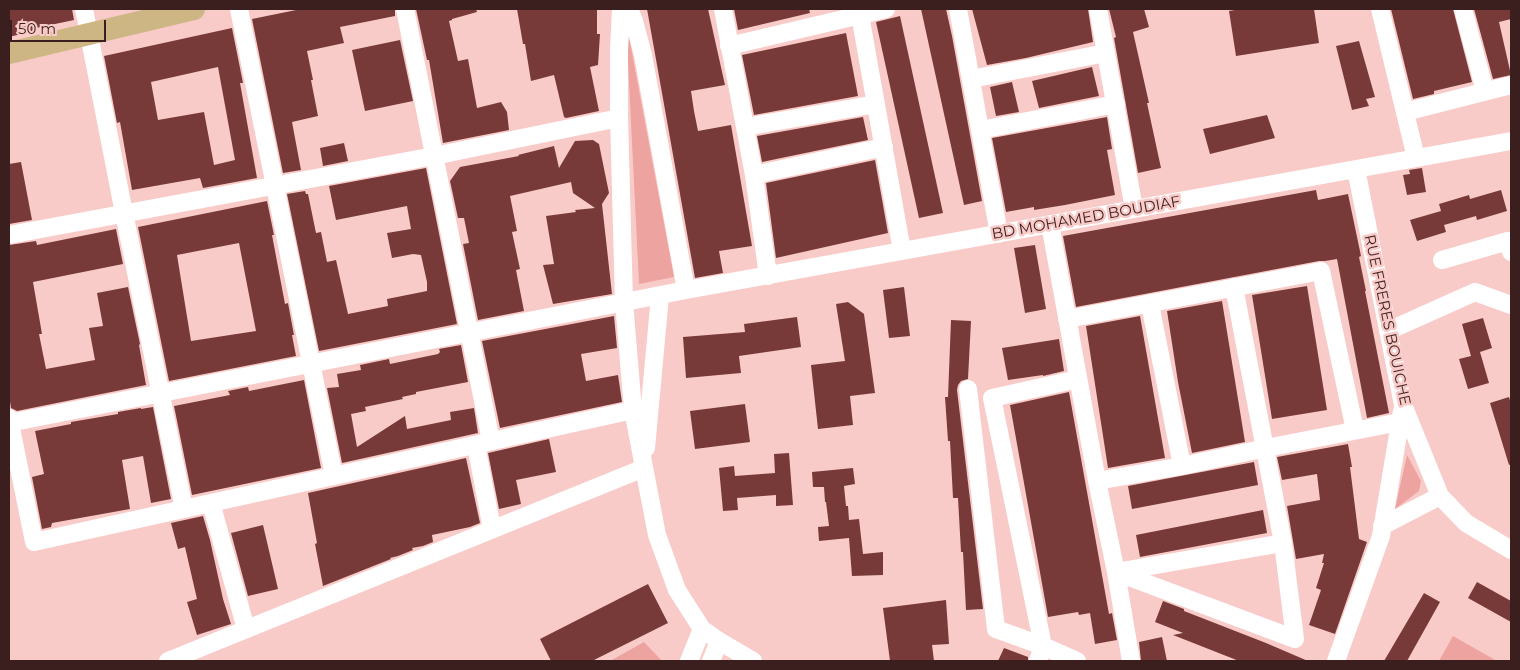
<!DOCTYPE html>
<html>
<head>
<meta charset="utf-8">
<style>
  body { margin:0 }
  #map { position:relative; width:1520px; height:670px; overflow:hidden; background:#f9cbc8; font-family:Montserrat,sans-serif }
  canvas { display:block }
  .frame { position:absolute; inset:0; border:10px solid #3b1f1e; pointer-events:none }
  .scale { position:absolute; left:10px; top:20px; width:96px; height:22px; box-sizing:border-box; border:2px solid #3b1f1e; border-top:0; padding-left:6px; font-size:15px; line-height:18px; white-space:nowrap; color:#3b1f1e; -webkit-text-stroke:4px #f9cbc8; paint-order:stroke }
</style>
</head>
<body>
<div id="map">
<canvas width="1520" height="670"></canvas>
<div class="frame"></div>
<div class="scale">50 m</div>
</div>
<script>
const g = document.querySelector('canvas').getContext('2d');
g.lineJoin = 'round';
function fillPath(path, color) { g.fillStyle = color; g.fill(path, 'evenodd'); }
const shape = rows => new Path2D(rows.map(r => 'M' + r).join(''));
function trace(path, color, width, dash) { g.strokeStyle = color; g.lineWidth = width; g.lineCap = dash ? 'butt' : 'round'; g.setLineDash(dash || []); g.stroke(path); }
function write(font, color, halo, rows, align = 'center') {
  g.font = font + ' Montserrat,sans-serif'; g.lineWidth = 5; g.setLineDash([]); g.textBaseline = 'middle'; g.strokeStyle = halo; g.fillStyle = color; for (const [text, x, y, turn = 0] of rows) {
    g.save(); g.translate(x, y); g.rotate((+turn || 0) * Math.PI / 180); g.textAlign = isNaN(turn) ? turn : align; if (halo) g.strokeText(text, 0, 0); g.fillText(text, 0, 0); g.restore();
  }
}
fillPath(shape([
  [626,21,674,277,639,284],
  [1407,455,1421,481,1419,491,1395,509],
  [1453,636,1497,661,1439,661],
  [644,642,662,661,610,661]
]), '#eda39f');
fillPath(shape([
  [9,9,72,9,74,20,36,28,37,30,9,37],
  [301,9,395,9,395,16,340,27,344,43,307,51,313,80,311,80,318,116,292,122,301,170,283,173,252,19],
  [416,9,476,9,477,12,452,19,452,20,449,21,458,61,468,59,477,108,501,102,507,112,509,130,443,143,429,60,427,60],
  [517,9,597,9,597,34,600,34,598,65,590,67,599,111,566,118,564,117,554,75,531,81,525,44,523,44],
  [647,9,708,9,725,85,691,91,694,111,698,131,731,125,752,246,719,251,723,273,695,278],
  [734,9,809,9,810,13,738,30],
  [921,9,946,9,952,36,982,201,964,205],
  [972,9,1088,9,1093,42,1026,58,987,65],
  [1109,9,1144,9,1149,27,1133,32,1149,103,1147,103,1161,168,1138,173,1114,38,1116,37],
  [1241,9,1314,9,1319,43,1236,56,1229,11],
  [1391,9,1453,9,1472,82,1434,91,1434,94,1413,99],
  [1474,9,1511,9,1511,19,1499,22,1511,75,1493,79],
  [900,16,943,213,919,218,876,22],
  [232,28,243,83,240,83,257,178,203,188,200,178,132,190,120,122,117,123,104,56],
  [218,67,235,160,214,165,204,112,158,120,151,82],
  [846,33,858,96,754,115,742,55],
  [400,40,413,101,365,111,352,50],
  [1359,41,1375,97,1366,99,1369,106,1352,110,1336,46],
  [1092,67,1099,96,1039,108,1032,81],
  [1012,82,1019,112,996,116,990,87],
  [1267,115,1275,138,1210,154,1203,129],
  [863,117,868,140,762,162,757,136],
  [1107,117,1112,149,1107,150,1115,195,1065,205,1034,210,1034,207,1006,212,992,138],
  [593,140,599,144,609,193,602,204,612,294,553,304,543,265,554,264,546,216,576,212,575,210,595,208,573,193,571,182,510,196,517,231,512,232,520,269,516,270,524,311,478,320,463,244,469,243,464,218,458,218,450,181,460,167,519,156,518,155,554,146,559,168,575,141],
  [344,143,348,161,323,166,320,148],
  [875,160,888,233,776,258,766,183],
  [21,162,32,220,9,224,9,164],
  [426,168,457,324,319,351,287,194,305,191,306,194,308,194,316,233,321,232,327,262,336,260,348,314,388,306,387,299,427,291,427,282,421,255,413,254,392,258,387,233,411,229,407,206,336,220,329,186],
  [1422,168,1426,192,1407,195,1403,175,1410,174,1409,170],
  [1316,190,1318,200,1348,194,1361,256,1359,257,1366,291,1365,291,1389,413,1367,418,1337,259,1325,261,1319,261,1076,307,1063,236],
  [1501,190,1507,211,1477,220,1476,216,1444,225,1446,232,1417,241,1410,220,1441,211,1439,204,1469,195,1470,199],
  [267,201,274,235,272,235,285,304,288,303,294,335,292,335,296,356,169,381,138,227],
  [239,243,256,331,191,341,177,255],
  [116,229,123,264,33,282,42,334,39,334,46,369,95,360,89,328,103,326,97,293,128,287,140,344,139,345,146,385,17,411,11,408,9,395,9,245,36,241,37,245],
  [1035,245,1046,309,1025,313,1014,248],
  [1307,286,1327,410,1272,419,1252,295],
  [904,287,910,336,889,338,883,290],
  [1222,301,1245,442,1192,453,1178,382,1167,311],
  [848,302,864,314,875,393,850,396,853,425,818,429,811,365,845,361,836,304],
  [614,316,617,348,581,354,586,381,618,375,622,402,500,428,482,341],
  [1140,316,1165,458,1108,468,1086,326],
  [797,317,801,347,739,356,741,373,686,378,683,337,745,332,744,324],
  [1483,318,1492,348,1480,352,1489,383,1468,389,1459,359,1471,356,1462,324],
  [951,320,971,321,968,379,961,381,958,385,957,390,983,609,966,610,963,552,961,552,958,498,953,498,950,441,948,441,945,397,948,397],
  [1059,339,1064,371,1043,376,1043,375,1008,380,1002,348],
  [461,345,468,382,416,392,416,394,402,397,403,399,365,407,366,411,351,414,357,447,405,416,407,429,451,420,450,412,474,408,478,433,342,463,327,388,339,387,337,374,361,370,360,365,389,359,390,364,438,354,440,352,439,349],
  [304,380,321,468,192,495,174,406,230,395,228,391,248,387,249,391],
  [1069,392,1109,614,1112,613,1117,640,1095,644,1090,613,1079,615,1078,612,1048,617,1010,405],
  [1509,397,1511,404,1511,464,1509,465,1490,403],
  [745,404,750,442,695,449,690,411],
  [153,407,171,499,151,503,143,456,122,460,130,509,52,523,51,527,42,529,32,477,44,474,35,431,71,424,71,422,118,414,118,412,141,408,141,409],
  [549,439,556,472,516,480,521,504,499,509,488,453],
  [1348,444,1352,467,1350,467,1359,539,1367,542,1335,634,1309,625,1321,590,1316,588,1324,563,1322,563,1324,554,1296,559,1287,506,1320,500,1317,474,1282,480,1277,457],
  [789,453,793,505,776,506,776,495,737,498,738,510,723,511,719,468,734,466,735,476,775,473,774,454],
  [466,458,480,523,470,527,432,535,433,542,423,546,412,548,413,550,398,556,390,558,391,559,323,586,315,544,317,543,308,493],
  [1254,462,1258,485,1132,509,1128,486],
  [853,468,855,484,844,486,846,506,848,506,849,520,859,519,863,554,883,552,883,575,852,576,849,538,819,541,818,527,829,526,826,502,825,502,824,487,813,487,812,472],
  [1263,510,1267,533,1140,557,1136,535],
  [203,516,210,540,223,599,231,624,197,635,187,602,197,599,185,547,178,549,171,523],
  [263,525,278,589,248,596,231,533],
  [1477,582,1511,601,1511,622,1468,598],
  [648,584,668,623,592,661,551,661,540,639],
  [1424,593,1440,602,1407,661,1384,661],
  [946,600,949,644,932,645,934,661,890,661,883,608],
  [1163,601,1184,609,1184,611,1266,643,1308,661,1239,661,1173,635,1183,633,1155,622],
  [1162,637,1167,661,1141,661,1139,642],
  [1004,648,1028,657,1028,661,998,661]
]), '#783a38');
trace(shape([
  [84,9,124,213,184,509],
  [239,9,334,476],
  [405,9,491,441],
  [621,9,619,51,619,118,624,302,633,410,657,535,677,590,702,629,719,641,753,661],
  [629,9,634,21,643,55,686,290],
  [723,9,754,175,768,276],
  [958,9,999,234],
  [1098,9,1134,209],
  [1380,9,1416,158],
  [1463,9,1485,91],
  [860,15,902,251],
  [729,46,886,9],
  [971,79,1106,53],
  [1405,112,1511,85],
  [745,127,876,104],
  [980,130,1116,104],
  [1356,169,1403,405,1440,496,1466,523,1511,550],
  [754,175,884,147],
  [1050,224,1097,481,1116,572,1131,661],
  [9,235,434,156,619,118],
  [1442,260,1508,241,1511,252],
  [1150,304,1182,466],
  [1067,319,1321,271,1355,430],
  [1388,331,1475,292,1511,305],
  [968,389,996,629,1043,646,1077,661],
  [9,418,34,542,633,410],
  [9,423,686,290,1511,141],
  [476,445,492,529],
  [646,448,660,296],
  [1097,481,1182,466,1266,448,1400,422],
  [211,503,246,629],
  [1382,526,1440,496],
  [1116,572,1295,639,1283,543,1234,287],
  [1116,572,1283,543],
  [168,661,644,468],
  [689,661,702,629],
  [711,661,719,641],
  [1038,661,1043,646,992,398,1078,379],
  [1336,661,1381,536,1402,411]
]), '#fff', 18);
trace(shape([
  [9,53,194,9]
]), '#ceb684', 22);
write('15px', '#3b1f1e', '#f9cbc8', [
  ["BD MOHAMED BOUDIAF",1086,218,-10],
  ["RUE FRERES BOUICHE",1387,320,78]
]);
</script>
</body>
</html>
